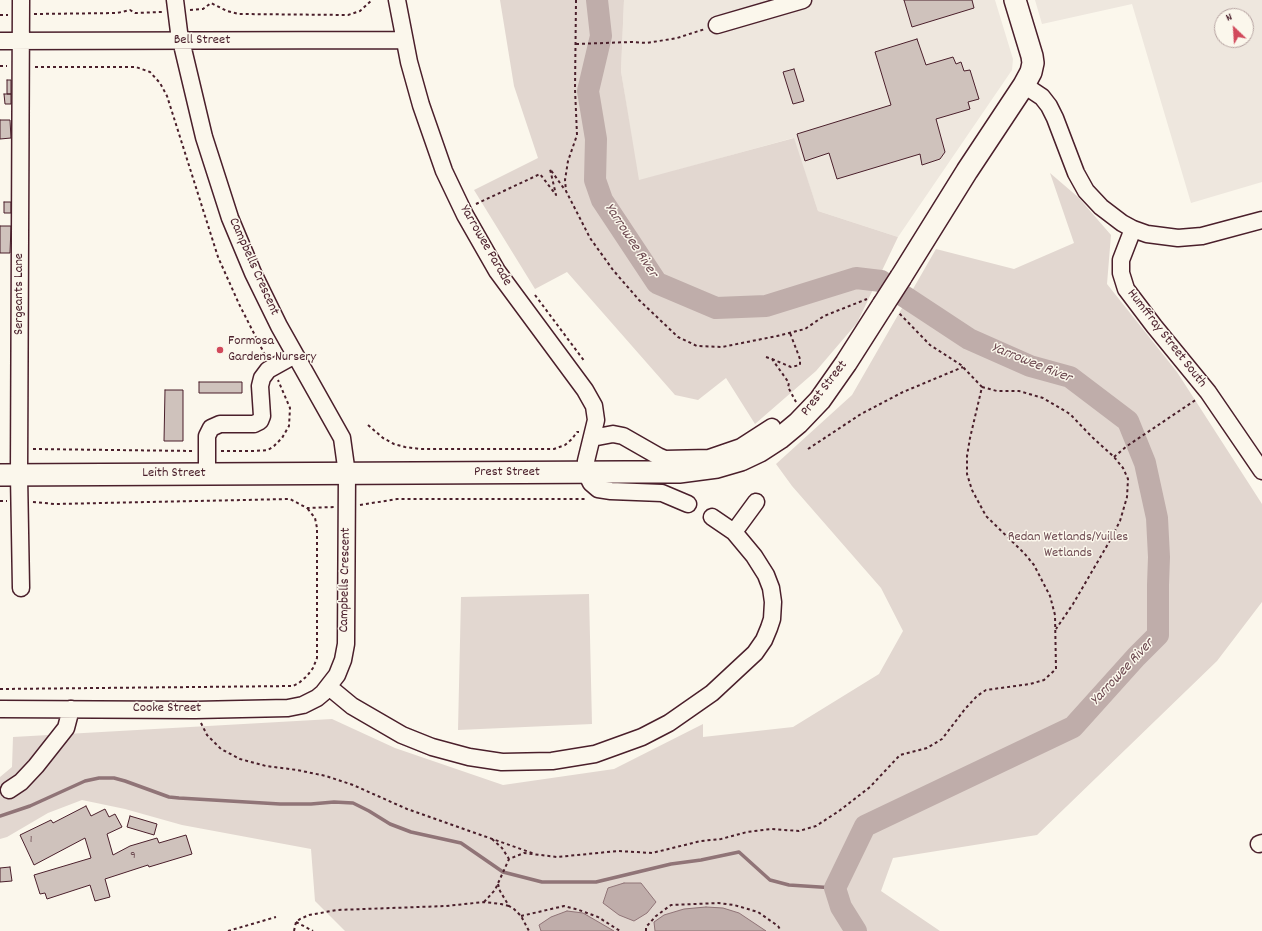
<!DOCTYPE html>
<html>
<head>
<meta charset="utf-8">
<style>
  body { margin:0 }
  #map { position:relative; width:1262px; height:931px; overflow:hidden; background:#fbf7ec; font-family:Dekko,sans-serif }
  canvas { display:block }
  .north { position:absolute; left:1214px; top:8px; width:40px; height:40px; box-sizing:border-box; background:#fbf7ec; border:1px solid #b4a19f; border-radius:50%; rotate:335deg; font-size:11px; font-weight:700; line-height:16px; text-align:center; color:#4a1f2b }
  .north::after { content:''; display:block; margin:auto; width:14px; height:18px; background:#d1495b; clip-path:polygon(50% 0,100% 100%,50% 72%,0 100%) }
</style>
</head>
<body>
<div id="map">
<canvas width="1262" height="931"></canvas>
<div class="north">N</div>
</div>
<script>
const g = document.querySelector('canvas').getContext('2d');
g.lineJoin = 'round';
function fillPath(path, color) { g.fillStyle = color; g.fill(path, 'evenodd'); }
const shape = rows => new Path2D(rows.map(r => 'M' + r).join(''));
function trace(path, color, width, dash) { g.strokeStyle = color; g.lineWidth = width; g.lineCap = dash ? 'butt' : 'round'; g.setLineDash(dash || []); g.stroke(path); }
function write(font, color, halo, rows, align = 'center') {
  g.font = font + ' Dekko,sans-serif'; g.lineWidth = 3; g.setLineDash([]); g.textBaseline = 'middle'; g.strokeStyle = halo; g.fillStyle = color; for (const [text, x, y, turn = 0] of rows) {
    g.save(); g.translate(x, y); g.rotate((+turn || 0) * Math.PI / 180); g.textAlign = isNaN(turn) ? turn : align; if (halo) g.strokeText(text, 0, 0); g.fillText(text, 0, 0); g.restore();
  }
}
fillPath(shape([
  [624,0,995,0,1013,59,1012,70,898,237,818,211,793,138,638,181,621,71],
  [1035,0,1262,0,1262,182,1191,203,1132,4,1042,24],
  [1222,16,1246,16,1246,40,1222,40]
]), '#eee7de');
fillPath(shape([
  [500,0,624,0,621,71,639,180,794,138,818,211,898,237,857,323,816,371,755,424,726,378,698,400,675,395,567,272,535,289,474,190,538,158,514,86],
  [1050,173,1078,197,1111,235,1107,284,1177,372,1262,504,1262,602,1217,661,1037,835,893,858,881,891,940,931,345,931,315,901,311,849,182,825,125,809,82,800,48,813,7,837,0,839,0,777,12,767,13,737,332,719,395,748,503,785,614,769,703,724,703,737,793,727,879,674,903,631,881,588,792,486,776,464,852,395,936,249,1014,269,1074,243],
  [589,594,592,724,458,730,461,597]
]), '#e2d7d0');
const water = shape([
  [624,883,641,883,656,902,647,913,634,921,619,915,603,903,608,888,624,883],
  [706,907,723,908,739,913,766,931,655,931,654,922,664,915,684,909,706,907],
  [567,911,583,913,614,931,541,931,539,925,551,917,567,911]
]);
fillPath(water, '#bfadaa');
trace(water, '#907477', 1);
trace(shape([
  [0,816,30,806,85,781,99,778,114,778,125,781,169,797,179,798,280,804,311,804,334,802,353,803,369,811,390,824,411,832,461,843,503,872,542,882,596,882,671,864,701,860,739,852,770,880,789,885,835,888]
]), '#907477', 3.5);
trace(shape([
  [597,0,601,36,588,91,596,139,595,180,602,200,657,283,716,308,766,306,856,278,881,281,969,339,1030,366,1070,377,1128,421,1145,463,1157,518,1159,557,1158,585,1158,635,1136,657,1073,727,865,826,835,888,841,907,856,931]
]), '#bfadaa', 22);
const building = shape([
  [904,0,972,0,974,8,912,27,904,0],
  [917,39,926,65,953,57,956,64,961,62,964,71,970,70,979,99,968,102,970,109,936,119,945,152,940,159,922,165,920,154,837,179,829,153,805,161,797,134,891,105,875,52,917,39],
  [794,69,804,101,793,104,783,72,794,69],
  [7,80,11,80,11,94,7,94,7,80],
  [4,94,11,94,11,104,5,104,4,94],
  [0,120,10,120,11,138,0,139,0,120],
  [4,202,11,202,11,213,4,213,4,202],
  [0,226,11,226,10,253,0,253,0,226],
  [199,382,242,382,242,393,199,393,199,382],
  [165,390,183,390,183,441,164,441,165,390],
  [86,806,91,816,105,809,109,817,115,814,122,827,107,834,113,855,130,846,157,838,159,843,186,835,192,854,149,867,148,865,105,879,110,897,95,901,90,885,47,899,45,893,40,894,34,875,91,858,85,838,34,865,20,835,51,820,53,823,86,806],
  [130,816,157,824,154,835,127,827,130,816],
  [10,867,12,881,0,882,0,868,10,867]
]);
fillPath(building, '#cfc2bc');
trace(building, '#4a1f2b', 1);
const minor = shape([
  [397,0,409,62,421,105,444,171,465,215,497,271,585,390,594,406,596,420,586,461,586,473,591,483,598,489,611,491,662,493,688,504],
  [717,25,803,0],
  [0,41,404,40],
  [1024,85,1042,97,1049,106,1055,118,1076,173,1086,191,1101,207,1122,223,1133,229,1147,234,1178,238,1202,236,1262,220],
  [1133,229,1121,260,1121,273,1126,289,1154,326,1208,392,1262,471],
  [592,438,613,434,623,436,658,456,665,459,709,458,741,447,772,427],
  [207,474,207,436,211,428,220,424,254,424,260,421,262,416,260,386,262,378,268,370,295,355],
  [734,532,756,502],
  [21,588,19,475,21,0],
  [329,687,352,706,402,735,432,747,469,757,502,762,552,761,595,754,642,737,669,723,712,693,755,653,764,640,769,628,772,619,773,602,771,588,766,575,754,556,734,532,712,517],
  [0,709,195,710,288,708,303,705,317,698,323,693,337,675,343,660,346,644,347,474,342,438,279,326,253,273,230,218,204,137,179,32,175,0],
  [9,790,21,782,36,766,66,728,71,709],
  [1259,844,1262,843]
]);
const major = shape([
  [901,277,967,171,1024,85,1031,72,1033,63,1032,56,1015,0],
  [0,475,625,472,679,472,717,467,741,460,760,451,780,438,798,423,820,400,846,363,883,305]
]);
trace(minor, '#4a1f2b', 19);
trace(major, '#4a1f2b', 24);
trace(shape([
  [576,0,575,89,577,135,568,161,565,180,566,191,590,238,613,270,639,300,678,337,697,346,722,347,777,336,805,329,824,316,867,299],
  [190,10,203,9,211,3,227,11,239,14,348,15,360,11,372,0],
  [34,14,117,13,130,10,135,13,162,12],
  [0,15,8,15],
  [576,44,631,42,647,43,677,38,705,29],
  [0,66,7,66],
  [35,67,136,67,150,72,160,83,167,96,218,257,239,304,265,355],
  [476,204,540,174,556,195,550,169,565,190],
  [535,295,585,362],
  [766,357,772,359,789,383,788,387,796,402],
  [772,359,791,367,800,365,800,359,790,333],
  [982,387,997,391,1019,391,1043,398,1070,414,1091,436,1114,457,1123,468,1128,479,1127,497,1120,521,1108,544,1073,604,1056,629],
  [368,425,383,438,394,444,405,447,421,449,554,449,565,445,572,439,577,432,579,432],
  [33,449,193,451],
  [808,449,861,414,903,392,963,367],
  [221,451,255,451,268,450,274,446,282,438,289,426,290,408,278,380],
  [1114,457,1127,446,1197,399],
  [0,501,7,501],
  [33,502,55,504,290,499,307,508,334,507],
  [360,505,397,499,587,499],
  [0,689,293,686,299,683,307,676,313,668,317,658,317,528,315,518,307,508],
  [201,723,207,735,221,749,240,759,266,766,297,770,326,776,353,785,407,809,535,854],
  [492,839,502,848,509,859],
  [498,884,500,891,509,906,514,909,521,916,529,931],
  [484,902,495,890,509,859,524,853,557,857,618,851,652,853,701,841,721,839,747,832,771,829,799,831,816,826,839,811,870,787,900,755,927,748,942,739,965,709,977,696,986,690,1030,684,1044,680,1056,669,1055,615,1050,596,1034,565,1024,553,986,516,972,490,967,474,967,456,970,438,982,387,961,365,930,345,898,312],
  [521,916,564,906,579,910,598,917,620,931],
  [296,922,313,931],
  [228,931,276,917],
  [294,931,296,922,300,919,309,915,337,910,446,906,484,902,501,904,509,906],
  [646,931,646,927,656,916,671,905,718,903,734,905,758,912,778,926,781,931]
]), '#4a1f2b', 2, [3, 3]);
trace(minor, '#fbf7ec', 16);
trace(major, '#fbf7ec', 21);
const majorBridge = shape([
  [883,305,901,277]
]);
trace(majorBridge, '#4a1f2b', 24, []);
trace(majorBridge, '#fbf7ec', 21);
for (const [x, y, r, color] of [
  [220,350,4,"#d1495b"]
]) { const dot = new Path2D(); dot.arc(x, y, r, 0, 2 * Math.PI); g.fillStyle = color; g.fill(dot); trace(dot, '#fbf7ec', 1.5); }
write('12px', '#6b484f', null, [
  ["1",31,840],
  ["9",133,856]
]);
write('14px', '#4a1f2b', '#fbf7ec', [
  ["Bell Street",202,41],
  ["Yarrowee Parade",485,246,60],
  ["Campbells Crescent",253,267,66],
  ["Sergeants Lane",20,294,-90],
  ["Humffray Street South",1166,339,52],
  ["Prest Street",825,389,-52],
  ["Prest Street",507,473],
  ["Leith Street",174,474],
  ["Campbells Crescent",346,580,-89],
  ["Cooke Street",167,709]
]);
write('14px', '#4a1f2b', '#fbf7ec', [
  ["Formosa",228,342],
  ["Gardens Nursery",228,358]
], 'left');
write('14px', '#704d54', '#fbf7ec', [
  ["Redan Wetlands/Yuilles",1068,538],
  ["Wetlands",1068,554]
]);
write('italic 15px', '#6d4a51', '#fbf7ec', [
  ["Yarrowee River",630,241,57],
  ["Yarrowee River",1031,364,22],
  ["Yarrowee River",1123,673,-47]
]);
</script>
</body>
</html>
